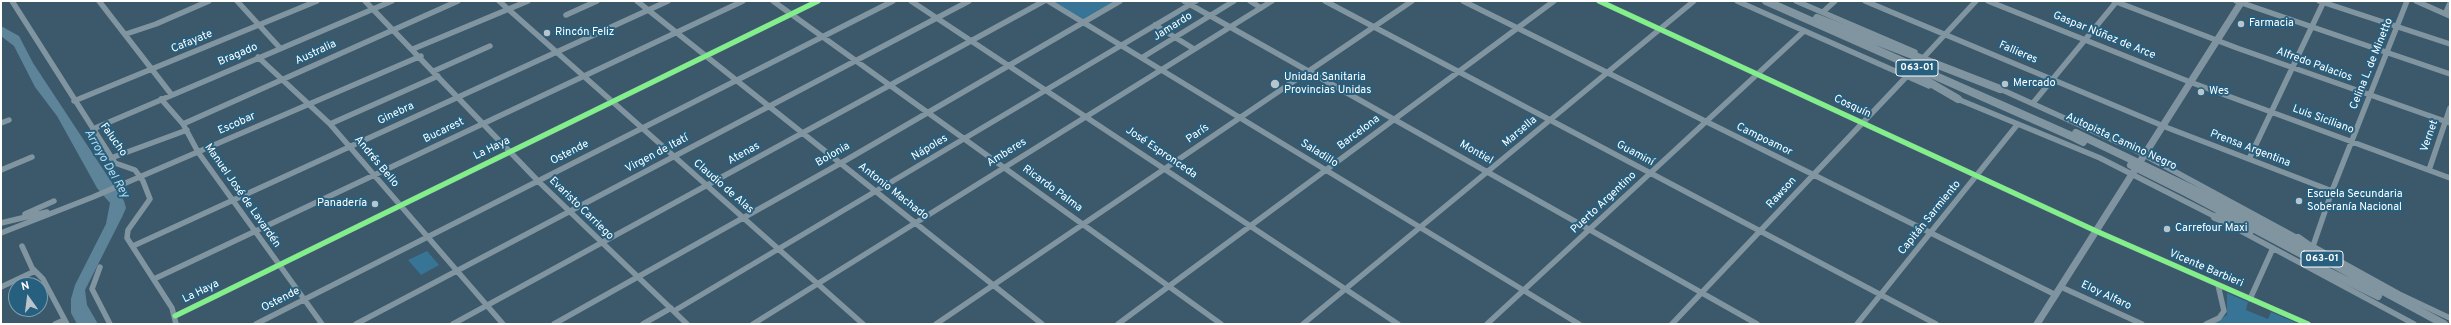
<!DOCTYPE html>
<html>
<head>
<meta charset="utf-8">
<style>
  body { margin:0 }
  #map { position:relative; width:2451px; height:325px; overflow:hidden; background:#3b596b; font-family:Overpass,sans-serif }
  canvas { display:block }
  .frame { position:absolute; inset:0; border:2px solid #fff; pointer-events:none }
  .north { position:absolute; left:8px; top:277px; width:40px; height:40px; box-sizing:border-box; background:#275f7f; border:1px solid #7d9fb2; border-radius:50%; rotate:346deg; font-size:11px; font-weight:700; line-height:16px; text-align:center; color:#fff }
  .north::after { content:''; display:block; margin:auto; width:14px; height:18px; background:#bac5cb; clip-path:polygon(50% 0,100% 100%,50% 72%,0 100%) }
</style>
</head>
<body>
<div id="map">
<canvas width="2451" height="325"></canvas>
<div class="frame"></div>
<div class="north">N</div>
</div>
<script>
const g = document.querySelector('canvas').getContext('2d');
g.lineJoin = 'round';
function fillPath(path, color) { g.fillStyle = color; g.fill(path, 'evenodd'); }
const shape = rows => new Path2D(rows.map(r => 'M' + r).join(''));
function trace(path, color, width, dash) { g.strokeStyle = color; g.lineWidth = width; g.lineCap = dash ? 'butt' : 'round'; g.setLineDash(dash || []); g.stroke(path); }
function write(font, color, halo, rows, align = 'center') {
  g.font = font + ' Overpass,sans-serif'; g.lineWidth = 4; g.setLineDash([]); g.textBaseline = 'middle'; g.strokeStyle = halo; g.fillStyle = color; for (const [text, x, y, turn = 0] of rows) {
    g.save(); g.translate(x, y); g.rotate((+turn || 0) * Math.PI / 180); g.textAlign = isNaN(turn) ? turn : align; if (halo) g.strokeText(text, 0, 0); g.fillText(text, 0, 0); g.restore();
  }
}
fillPath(shape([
  [1048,1,1120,1,1084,22],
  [427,251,439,265,421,275,408,260],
  [2227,293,2248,302,2246,310,2268,319,2271,312,2299,324,2212,324,2227,315]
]), '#387495');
fillPath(shape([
  [1,26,19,36,33,63,124,201,126,208,122,217,85,290,87,305,98,324,77,324,71,313,71,299,75,285,106,224,110,203,97,188,57,116,35,87,14,46,1,36]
]), '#5e849a');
trace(shape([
  [12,1,115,163,135,170,143,181,150,199,128,230,127,238,172,308,176,324],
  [99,1,171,94],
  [237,1,280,48],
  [365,1,538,181,687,324],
  [499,1,863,324],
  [637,1,1042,324],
  [773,1,1221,324],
  [911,1,1398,324],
  [1048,1,1579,324],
  [1184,1,1757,324],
  [1250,1,1261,8],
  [1325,1,1936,324],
  [1463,1,2056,295],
  [1599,1,2096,231,2308,324],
  [1737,1,1929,86],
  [1796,1,1915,52],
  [1865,1,2168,128,2332,191],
  [1988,1,2190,82,2450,178],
  [2114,1,2237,48,2450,123],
  [2236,1,2450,74],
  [2319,1,2450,44],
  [2416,1,2450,16],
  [1823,12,1835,1],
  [2446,12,2450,3],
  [566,15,597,1],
  [1155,25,1194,49],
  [126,34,156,24,209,1],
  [413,49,528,1],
  [1925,56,1976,1],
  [258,57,330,124,503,324],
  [1143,57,1234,1],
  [434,71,490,46],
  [1998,88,2135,150,2301,240],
  [1955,98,2100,158,2218,218],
  [161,99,183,124,198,152,322,324],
  [74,101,317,1],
  [2033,103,2117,1],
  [1,123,9,120],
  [183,124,458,1],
  [330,124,438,76],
  [93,129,392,1],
  [111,158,187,130],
  [2249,159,2324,1],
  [1,170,32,157],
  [2429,170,2450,108],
  [25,214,54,201],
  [1,223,47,212],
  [2241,231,2414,324],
  [1,233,93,197,421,56],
  [22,246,32,268,43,279,67,324],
  [133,246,668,1],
  [2313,246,2332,191,2407,1],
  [2314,247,2399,294,2450,318],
  [100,267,92,289,110,324],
  [154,279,743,1],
  [1,287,35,271],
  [2061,287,2142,324],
  [2250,299,2273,248],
  [674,311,1196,1],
  [175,316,818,1],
  [55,324,64,320],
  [256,324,893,1],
  [356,324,969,1],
  [453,324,1044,1],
  [554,324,841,163,1120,1],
  [643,324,671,308],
  [753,324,1272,1],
  [936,324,1412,1],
  [1118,324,1554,1],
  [1303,324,1694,1],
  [1487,324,1804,31],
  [1672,324,1907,76],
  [1857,324,2017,125],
  [2206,324,2219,318,2224,311,2218,285]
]), '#8195a1', 5.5);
trace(shape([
  [2037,324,2242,1]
]), '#7f94a0', 7);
trace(shape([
  [1766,1,2069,135],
  [1817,18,2000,89],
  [1903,67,1958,99],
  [2201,193,2444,324],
  [2189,194,2322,265],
  [2215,217,2250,231],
  [2298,238,2315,250],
  [2315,265,2378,296]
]), '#8195a1', 8);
trace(shape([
  [2076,133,2201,193],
  [2069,135,2083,142],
  [2131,165,2189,194]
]), '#8195a1', 8);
trace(shape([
  [1599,1,2096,231,2308,324],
  [175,316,818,1]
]), '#82f089', 5);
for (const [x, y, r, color] of [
  [2241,24,4,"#bac5cb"],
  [547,33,4,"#bac5cb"],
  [1275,84,5,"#bac5cb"],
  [2005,84,4,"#bac5cb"],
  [2201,92,4,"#bac5cb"],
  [2299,201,4,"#bac5cb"],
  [375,204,4,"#bac5cb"],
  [2167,229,4,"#bac5cb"]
]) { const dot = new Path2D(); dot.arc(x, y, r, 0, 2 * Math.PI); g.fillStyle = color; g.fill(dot); trace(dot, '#275f7f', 1.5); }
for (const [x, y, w] of [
  [1917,68,42],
  [2322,259,42]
]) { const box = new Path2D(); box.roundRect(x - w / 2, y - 8, w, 16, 3); g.fillStyle = '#275f7f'; g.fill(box); trace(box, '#fff', 1); }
write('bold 10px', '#fff', null, [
  ["063-01",1917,68],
  ["063-01",2322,259]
]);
write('11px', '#fff', '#275f7f', [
  ["Farmacia",2249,24],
  ["Rincón Feliz",555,33],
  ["Unidad Sanitaria",1284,78],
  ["Provincias Unidas",1284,91],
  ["Mercado",2013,84],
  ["Wes",2209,92],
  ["Escuela Secundaria",2307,195],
  ["Soberanía Nacional",2307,208],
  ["Panadería",367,204,"right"],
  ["Carrefour Maxi",2175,229]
], 'left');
write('11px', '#fff', '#275f7f', [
  ["Jamardo",1173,27,-32],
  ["Gaspar Núñez de Arce",2104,36,22],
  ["Cafayate",192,42,-22],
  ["Australia",316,53,-25],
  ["Fallieres",2018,53,23],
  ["Bragado",238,55,-23],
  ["Celina L. de Minetto",2372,64,-68],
  ["Alfredo Palacios",2314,65,20],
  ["Cosquín",1852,107,25],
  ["Ginebra",396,114,-25],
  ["Luis Siciliano",2323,120,20],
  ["Escobar",237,124,-24],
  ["Bucarest",444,131,-26],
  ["Marsella",1520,132,-40],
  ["Barcelona",1359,133,-37],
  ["París",1198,134,-35],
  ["Vernet",2430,136,-71],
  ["Falucho",113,140,55],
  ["Campoamor",1764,140,26],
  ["Autopista Camino Negro",2121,142,25],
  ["Nápoles",930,148,-31],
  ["La Haya",492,149,-26],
  ["Prensa Argentina",2250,149,21],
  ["Ostende",570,153,-27],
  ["Amberes",1007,153,-32],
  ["José Espronceda",1161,153,34],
  ["Montiel",1476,153,30],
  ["Virgen de Itatí",657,154,-28],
  ["Atenas",744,154,-29],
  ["Saladillo",1319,154,32],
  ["Guaminí",1635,154,28],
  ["Bolonia",833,155,-30],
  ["Andrés Bello",376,162,50],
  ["Claudio de Alas",723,187,41],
  ["Ricardo Palma",1052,189,36],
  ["Antonio Machado",893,192,38],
  ["Rawson",1782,193,-47],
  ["Manuel José de Lavardén",242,196,55],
  ["Puerto Argentino",1604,203,-43],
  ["Evaristo Carriego",581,209,44],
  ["Capitán Sarmiento",1930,218,-51],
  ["Vicente Barbieri",2206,269,23],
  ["La Haya",201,292,-26],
  ["Eloy Alfaro",2106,296,25],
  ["Ostende",281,300,-27]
]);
write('italic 12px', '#b9dbed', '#275f7f', [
  ["Arroyo Del Rey",106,164,60]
]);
</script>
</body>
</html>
